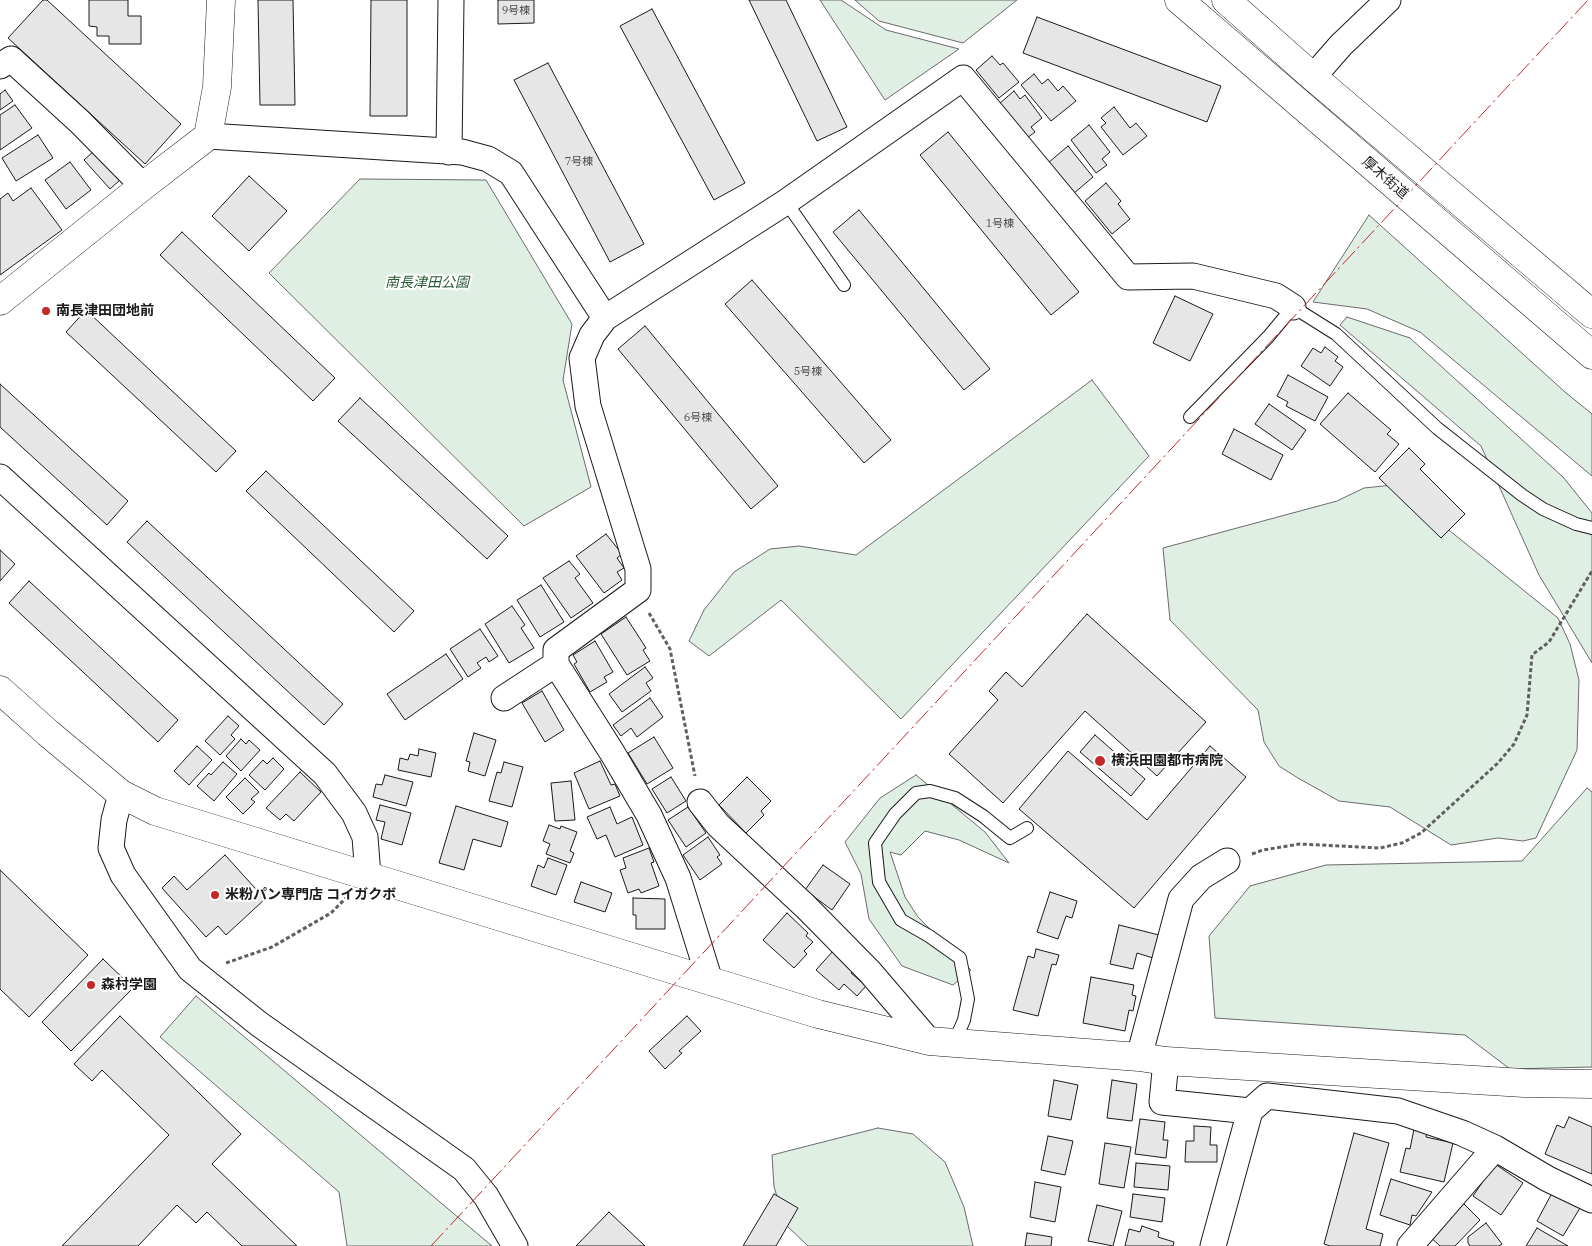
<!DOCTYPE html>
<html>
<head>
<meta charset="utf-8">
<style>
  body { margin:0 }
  canvas { display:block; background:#fff }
</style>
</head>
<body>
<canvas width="1592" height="1246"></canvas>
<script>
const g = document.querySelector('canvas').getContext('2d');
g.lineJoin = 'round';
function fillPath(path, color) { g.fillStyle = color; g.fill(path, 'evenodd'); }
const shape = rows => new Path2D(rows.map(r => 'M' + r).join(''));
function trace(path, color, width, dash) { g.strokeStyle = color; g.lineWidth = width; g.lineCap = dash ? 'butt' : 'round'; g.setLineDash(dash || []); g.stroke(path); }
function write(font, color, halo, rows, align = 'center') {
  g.font = font + ' "IBM Plex Serif","Noto Sans JP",serif'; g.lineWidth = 4; g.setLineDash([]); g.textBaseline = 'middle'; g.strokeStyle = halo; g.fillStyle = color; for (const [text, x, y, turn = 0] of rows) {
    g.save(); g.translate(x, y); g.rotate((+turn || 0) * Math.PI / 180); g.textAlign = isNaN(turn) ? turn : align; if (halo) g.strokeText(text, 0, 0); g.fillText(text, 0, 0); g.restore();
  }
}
const green = shape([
  [820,0,841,0,886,30,959,49,885,100,820,0],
  [855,0,1017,0,963,43,879,21,855,0],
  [360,179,486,180,572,324,563,380,591,487,524,526,269,273,360,179],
  [1369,215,1565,392,1592,414,1592,476,1420,332,1367,309,1313,302,1369,215],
  [1347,317,1410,338,1563,477,1592,513,1592,663,1539,575,1481,446,1340,325,1347,317],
  [1092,380,1149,456,901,719,781,600,709,656,689,641,704,610,734,572,770,549,799,546,856,555,1092,380],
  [1393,485,1558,618,1570,644,1579,680,1577,750,1536,838,1523,841,1498,838,1451,845,1390,807,1339,801,1298,778,1279,766,1264,742,1258,710,1170,620,1163,548,1337,501,1364,488,1393,485],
  [916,775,985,832,1009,863,959,840,925,831,901,855,890,852,905,897,918,917,971,970,953,985,902,966,869,919,861,874,845,842,880,798,916,775],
  [1587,788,1592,792,1592,1067,1510,1069,1465,1035,1215,1018,1209,936,1250,886,1326,865,1522,861,1587,788],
  [196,996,492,1246,347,1246,339,1192,160,1037,196,996],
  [878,1128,913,1134,945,1162,964,1207,973,1246,808,1246,786,1225,774,1187,772,1155,878,1128]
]);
fillPath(green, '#e0efe3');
trace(green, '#6a6a6a', 1);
const building = shape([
  [43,0,47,0,181,124,145,164,8,38,43,0],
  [89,0,128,0,128,16,141,16,141,44,109,44,109,36,97,36,97,27,89,26,89,0],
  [258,0,293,0,295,105,260,105,258,0],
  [371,0,407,0,407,116,370,116,371,0],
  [498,0,534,0,534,23,498,24,498,0],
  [749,0,786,0,847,127,817,141,749,0],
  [652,9,745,183,714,200,620,26,652,9],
  [1037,17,1221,86,1207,122,1023,53,1037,17],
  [992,56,1000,65,1003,63,1019,82,999,98,976,70,992,56],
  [548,63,644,244,610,262,514,80,548,63],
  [1034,74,1042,84,1048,79,1058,91,1063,86,1076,101,1051,121,1021,85,1034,74],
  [5,90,13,101,0,110,0,94,5,90],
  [1014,91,1020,99,1025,95,1042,118,1031,127,1035,132,1027,138,999,104,1014,91],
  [15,105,32,128,0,150,0,115,15,105],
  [1114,107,1130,128,1136,123,1147,136,1123,155,1101,127,1106,123,1101,118,1114,107],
  [1089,125,1110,152,1102,159,1107,165,1096,173,1071,140,1089,125],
  [948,132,1079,292,1051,315,920,155,948,132],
  [38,135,53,158,16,181,2,158,38,135],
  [1068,146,1093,177,1073,194,1048,163,1068,146],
  [95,150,121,179,110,189,84,160,95,150],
  [70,162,91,190,66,209,45,180,70,162],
  [249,176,287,211,249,251,212,216,249,176],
  [1106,183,1121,201,1118,204,1130,219,1112,234,1085,201,1106,183],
  [31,188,62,230,0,275,0,199,8,193,13,201,31,188],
  [859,210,990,369,964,390,833,232,859,210],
  [182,232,335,378,313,401,160,255,182,232],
  [752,280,891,440,864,463,725,304,752,280],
  [1175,296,1213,314,1190,361,1153,343,1175,296],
  [86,310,236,451,216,472,66,332,86,310],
  [645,326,778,486,751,509,618,349,645,326],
  [1325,347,1338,357,1335,361,1343,367,1330,386,1301,366,1313,348,1321,353,1325,347],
  [1288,375,1328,397,1315,421,1286,406,1288,402,1277,396,1288,375],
  [0,384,128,501,107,525,0,427,0,384],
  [1348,393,1391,430,1387,434,1399,444,1375,472,1320,424,1348,393],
  [360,398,508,536,487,559,338,421,360,398],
  [1269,404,1306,430,1292,450,1255,424,1269,404],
  [1234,429,1283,455,1271,480,1222,454,1234,429],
  [1409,448,1425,464,1420,469,1465,514,1441,538,1379,478,1409,448],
  [266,471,414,611,394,632,246,491,266,471],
  [147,521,343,704,324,725,127,542,147,521],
  [606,534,622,554,617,558,624,568,617,572,622,580,604,593,576,556,606,534],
  [0,550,15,564,0,581,0,550],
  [569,561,580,574,575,578,593,603,571,618,543,578,569,561],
  [29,581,178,720,158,742,9,603,29,581],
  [541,585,564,622,540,637,517,600,541,585],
  [512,606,525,625,521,628,534,648,509,663,485,624,512,606],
  [1087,614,1206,722,1157,776,1085,711,1003,803,949,754,998,700,989,691,1006,672,1022,687,1087,614],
  [626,617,646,648,643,650,650,661,627,675,601,634,626,617],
  [480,629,498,656,489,662,486,657,477,663,481,668,468,677,450,649,480,629],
  [595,641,613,672,604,677,607,682,590,692,574,664,577,662,573,655,595,641],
  [446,654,463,679,405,720,387,694,446,654],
  [645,667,653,678,646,683,651,691,622,712,609,694,645,667],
  [542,691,564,730,545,742,522,703,542,691],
  [650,698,663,717,637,737,631,728,621,736,613,725,650,698],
  [228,716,239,726,231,735,235,739,220,755,205,741,228,716],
  [474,733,496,740,485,776,468,771,470,762,466,761,474,733],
  [1095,735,1145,779,1131,796,1080,752,1095,735],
  [654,737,673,768,647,784,628,753,654,737],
  [241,739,246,744,249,740,260,750,241,771,226,756,241,739],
  [197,746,212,760,189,785,174,771,197,746],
  [1210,746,1246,777,1134,908,1019,809,1068,751,1147,820,1210,746],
  [419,749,436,753,431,777,398,770,400,758,408,760,410,754,418,756,419,749],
  [273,758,284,769,265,790,249,775,263,760,267,764,273,758],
  [600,761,611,785,615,784,620,796,589,809,574,773,600,761],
  [223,762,237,774,214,801,197,786,209,773,211,775,223,762],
  [504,762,523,767,512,807,489,801,497,772,501,773,504,762],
  [300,772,321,792,294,821,286,814,280,820,266,808,300,772],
  [385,775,413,782,406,806,373,797,376,784,382,785,385,775],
  [671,777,686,801,667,813,652,789,671,777],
  [747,777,771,801,761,811,764,815,746,833,719,805,747,777],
  [245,778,259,792,251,799,255,802,243,814,226,797,245,778],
  [571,781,575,820,555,821,551,783,571,781],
  [380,805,411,813,402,845,381,839,385,822,376,820,380,805],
  [456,806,508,822,501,847,473,839,464,870,439,863,456,806],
  [610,807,617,824,632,817,643,845,615,857,606,835,597,839,587,817,610,807],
  [688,807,706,833,686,847,668,820,688,807],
  [549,825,560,829,561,826,577,832,570,851,574,853,570,863,546,854,550,844,543,841,549,825],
  [708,837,720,855,717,857,722,864,700,880,683,855,708,837],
  [649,848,654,862,651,863,659,886,641,893,639,889,628,893,620,870,626,868,623,858,649,848],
  [225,855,265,899,226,935,218,926,206,937,162,888,174,876,187,890,225,855],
  [548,858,567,865,556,895,531,886,538,865,544,868,548,858],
  [823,865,850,884,832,910,805,890,823,865],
  [0,870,88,955,29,1017,0,989,0,870],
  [581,882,612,893,605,912,574,902,581,882],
  [1050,892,1077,901,1072,918,1066,916,1058,939,1037,932,1050,892],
  [633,898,665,899,665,929,636,929,636,915,633,915,633,898],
  [787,913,808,933,806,936,813,942,804,951,807,954,794,968,763,940,787,913],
  [1119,925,1159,935,1153,958,1137,953,1133,969,1110,964,1119,925],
  [1036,949,1059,955,1056,965,1052,964,1038,1016,1013,1010,1028,956,1034,958,1036,949],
  [833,951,854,971,851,973,866,986,857,996,844,984,839,990,816,970,833,951],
  [103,959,133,988,71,1051,42,1022,103,959],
  [1091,977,1134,985,1132,995,1136,996,1133,1011,1129,1010,1125,1031,1083,1023,1091,977],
  [120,1016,241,1134,212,1164,297,1246,242,1246,207,1212,196,1223,177,1205,138,1246,62,1246,169,1135,102,1070,92,1081,74,1064,120,1016],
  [687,1016,701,1031,679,1051,682,1053,665,1069,649,1051,687,1016],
  [1054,1080,1078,1085,1071,1120,1048,1116,1054,1080],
  [1112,1080,1137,1084,1132,1121,1107,1118,1112,1080],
  [1569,1117,1592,1127,1592,1174,1545,1154,1557,1125,1564,1128,1569,1117],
  [1140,1119,1165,1122,1163,1140,1168,1140,1166,1158,1135,1154,1140,1119],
  [1194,1126,1211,1127,1210,1145,1217,1145,1217,1162,1185,1162,1186,1141,1194,1141,1194,1126],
  [1414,1129,1427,1132,1426,1137,1453,1143,1444,1182,1400,1172,1406,1148,1410,1149,1414,1129],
  [1354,1133,1389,1143,1366,1229,1383,1234,1380,1246,1330,1246,1324,1244,1354,1133],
  [1048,1136,1073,1141,1065,1175,1041,1170,1048,1136],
  [1105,1143,1131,1147,1124,1188,1099,1184,1105,1143],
  [1136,1163,1170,1166,1168,1190,1134,1187,1136,1163],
  [1495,1164,1523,1183,1501,1215,1473,1196,1495,1164],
  [1391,1179,1432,1192,1416,1216,1412,1215,1410,1225,1380,1215,1391,1179],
  [1035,1182,1061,1187,1055,1222,1030,1217,1035,1182],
  [1552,1193,1580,1208,1563,1236,1537,1221,1552,1193],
  [774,1194,798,1208,776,1246,743,1246,774,1194],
  [1133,1194,1165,1198,1162,1222,1130,1217,1133,1194],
  [1460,1200,1480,1220,1455,1246,1440,1246,1427,1234,1460,1200],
  [1097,1205,1122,1211,1113,1246,1088,1241,1097,1205],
  [609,1212,645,1246,576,1246,609,1212],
  [1486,1223,1502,1244,1499,1246,1470,1246,1468,1243,1468,1237,1486,1223],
  [1142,1226,1159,1232,1158,1237,1174,1242,1173,1246,1125,1246,1129,1229,1140,1232,1142,1226],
  [1537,1228,1568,1246,1526,1246,1537,1228],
  [1027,1233,1052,1237,1051,1246,1025,1246,1027,1233]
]);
fillPath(building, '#e6e6e6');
trace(building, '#1a1a1a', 1);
const service = shape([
  [786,202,844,285],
  [1190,417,1268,337,1293,307,1336,334,1437,428,1522,495,1543,509,1576,524,1592,528],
  [954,1043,964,1020,968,999,960,958,929,936,901,920,879,882,875,843,895,814,916,793,930,791,955,798,983,816,1010,838,1027,828]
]);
const minor = shape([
  [0,66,11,59,80,122,143,186],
  [1313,77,1341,45,1388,0],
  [208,136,462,152,488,159,511,173,605,318],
  [449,152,451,0],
  [0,477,325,774,354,813,365,837,368,876],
  [504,698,556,664],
  [121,794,114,820,111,848,123,875,190,969,259,1024,464,1169,486,1196,515,1246],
  [700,802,718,825,806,907,870,972,929,1041],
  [710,981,678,878,649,815,613,754,556,664,556,650,638,590,638,569,588,406,582,358,592,335,605,318,786,202,963,78,1128,277,1193,276,1276,296,1293,307],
  [1139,1057,1181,899,1201,877,1227,861],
  [1166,1061,1162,1102,1250,1111,1213,1246],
  [1250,1111,1267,1096,1398,1111,1462,1133,1495,1148,1548,1179,1592,1200],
  [1410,1246,1495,1148]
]);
const tertiary = shape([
  [0,301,143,186,208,136,217,87,221,0],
  [0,690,48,733,121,794,155,811,818,1014,929,1041,1139,1057,1166,1061,1524,1083,1592,1084]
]);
const trunk = shape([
  [1179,0,1592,355],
  [1226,0,1313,77,1592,314]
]);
trace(service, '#1a1a1a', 14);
trace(minor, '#1a1a1a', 27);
trace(tertiary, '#1a1a1a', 29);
trace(trunk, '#1a1a1a', 29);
trace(shape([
  [649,613,670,649,695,776],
  [1252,854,1263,850,1300,844,1380,848,1402,843,1421,833,1498,763,1514,744,1527,715,1532,655,1549,642,1592,571],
  [226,963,272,947,331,913,346,898]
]), '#5f5f5f', 3, [4, 2.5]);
trace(service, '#fff', 12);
trace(minor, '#fff', 25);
trace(tertiary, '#fff', 28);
trace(trunk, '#fff', 28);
trace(shape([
  [431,1246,1588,0]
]), '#c62828', 1, [18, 4, 2.5, 4]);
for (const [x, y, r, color] of [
  [46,311,5,"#c62828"],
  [1100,761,6,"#c62828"],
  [215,895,5,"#c62828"],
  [91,985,5,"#c62828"]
]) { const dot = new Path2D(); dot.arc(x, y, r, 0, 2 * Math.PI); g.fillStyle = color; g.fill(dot); trace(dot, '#fff', 2); }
write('11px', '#4d4d4d', null, [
  ["9号棟",516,11],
  ["7号棟",579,162],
  ["1号棟",1000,224],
  ["5号棟",808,372],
  ["6号棟",698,418]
]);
write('14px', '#1a1a1a', '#fff', [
  ["厚木街道",1385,178,41]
]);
write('italic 14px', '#2b5a34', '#fff', [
  ["南長津田公園",427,283]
]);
write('bold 14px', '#1a1a1a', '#fff', [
  ["南長津田団地前",56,311],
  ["横浜田園都市病院",1111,761],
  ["米粉パン専門店 コイガクボ",225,895],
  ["森村学園",101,985]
], 'left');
</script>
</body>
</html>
